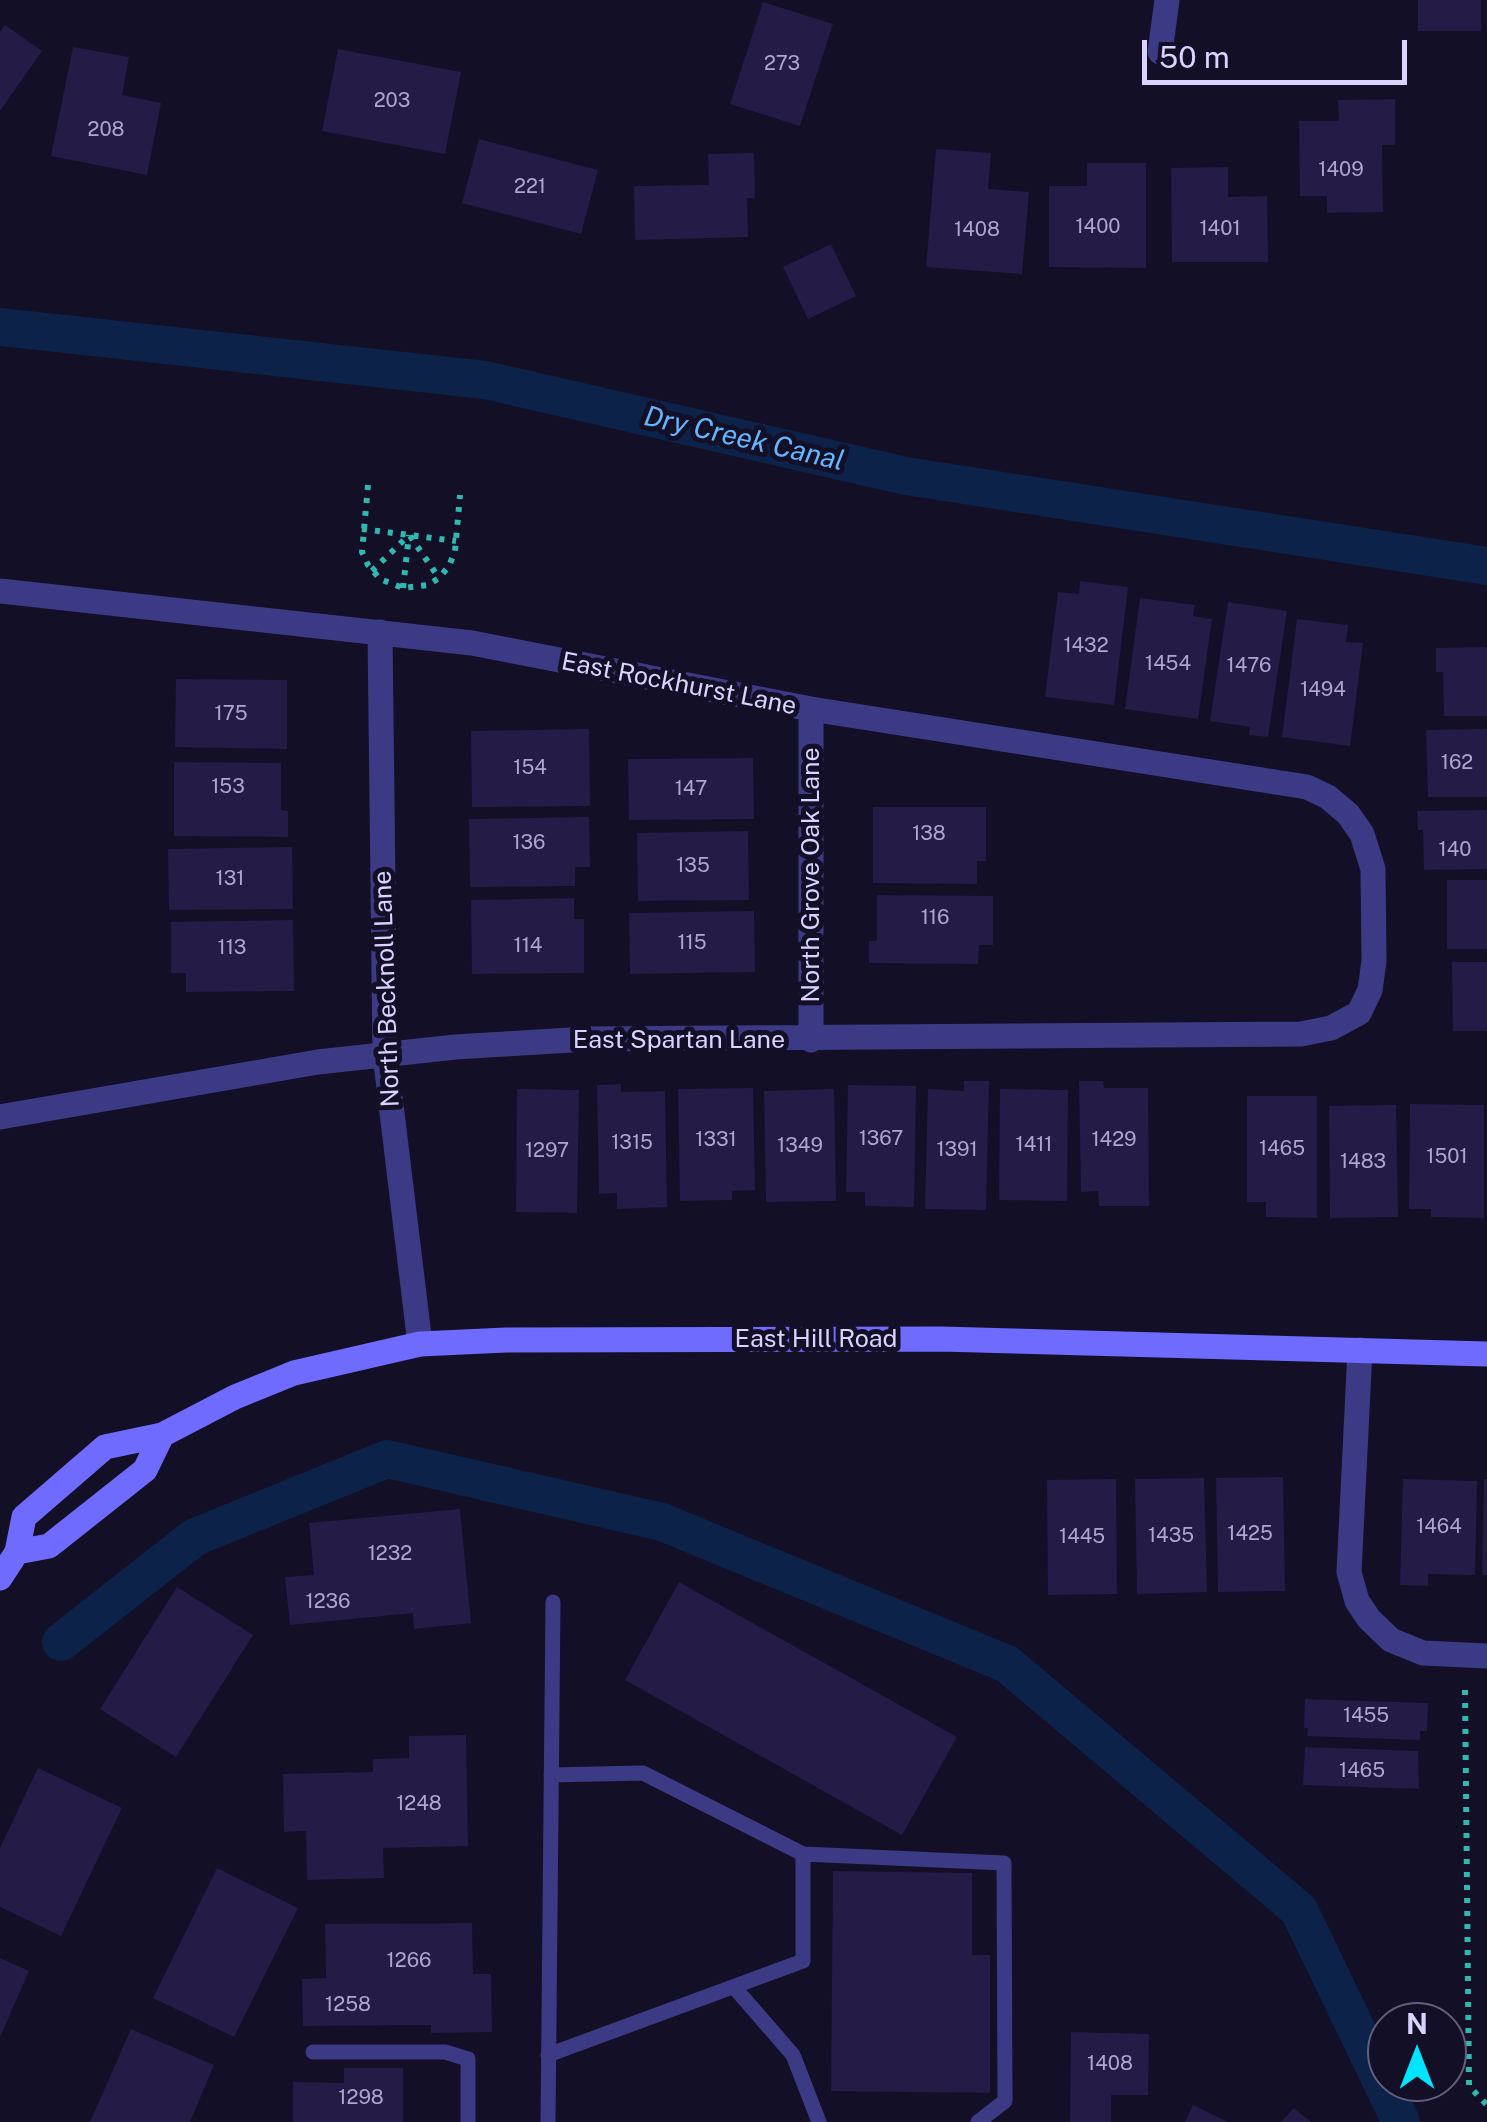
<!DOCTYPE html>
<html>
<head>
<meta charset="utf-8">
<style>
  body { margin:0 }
  #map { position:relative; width:1487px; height:2122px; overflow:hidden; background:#130f26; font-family:"Public Sans",sans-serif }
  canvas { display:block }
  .north { position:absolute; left:1367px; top:2002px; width:100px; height:100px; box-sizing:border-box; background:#130f26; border:2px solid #625e7d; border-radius:50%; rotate:0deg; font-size:28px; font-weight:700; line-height:40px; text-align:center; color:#d9d4ff }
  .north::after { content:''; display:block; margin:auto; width:35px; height:45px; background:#00e5ff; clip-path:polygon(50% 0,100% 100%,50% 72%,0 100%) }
  .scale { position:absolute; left:1142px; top:40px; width:265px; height:45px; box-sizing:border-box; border:5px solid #d9d4ff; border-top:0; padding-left:12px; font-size:30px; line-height:35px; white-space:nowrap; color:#d9d4ff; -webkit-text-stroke:8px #130f26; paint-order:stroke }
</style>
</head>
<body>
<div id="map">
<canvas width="1487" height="2122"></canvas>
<div class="north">N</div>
<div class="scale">50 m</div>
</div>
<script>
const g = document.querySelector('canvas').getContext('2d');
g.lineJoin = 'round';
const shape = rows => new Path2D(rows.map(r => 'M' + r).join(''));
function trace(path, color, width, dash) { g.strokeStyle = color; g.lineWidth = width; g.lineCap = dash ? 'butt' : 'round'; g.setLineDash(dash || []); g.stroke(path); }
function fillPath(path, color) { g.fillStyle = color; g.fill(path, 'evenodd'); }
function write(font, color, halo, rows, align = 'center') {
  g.font = font + ' "Public Sans",sans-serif'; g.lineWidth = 10; g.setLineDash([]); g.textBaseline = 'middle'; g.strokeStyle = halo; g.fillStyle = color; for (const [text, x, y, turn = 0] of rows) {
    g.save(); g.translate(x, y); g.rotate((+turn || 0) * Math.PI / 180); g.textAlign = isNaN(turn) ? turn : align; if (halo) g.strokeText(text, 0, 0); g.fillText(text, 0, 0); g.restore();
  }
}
trace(shape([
  [0,327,485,380,906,476,1487,566],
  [61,1642,195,1537,387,1459,662,1522,1007,1664,1299,1910,1401,2122]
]), '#0c2248', 38);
fillPath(shape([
  [1418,0,1481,0,1481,31,1418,31],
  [763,2,833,24,800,126,730,104],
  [5,25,42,51,0,111,0,32],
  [73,47,129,57,122,95,161,103,147,175,51,156],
  [338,49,461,72,445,154,322,131],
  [1395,99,1395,145,1382,145,1383,212,1327,213,1327,196,1300,196,1299,121,1339,121,1338,100],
  [479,139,598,170,581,234,462,203],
  [936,149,991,153,988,189,1029,192,1022,274,926,267],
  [754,153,755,198,747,198,748,237,635,240,634,186,709,185,708,154],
  [1087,163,1146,163,1146,268,1049,267,1049,186,1087,186],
  [1228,167,1228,197,1267,196,1268,262,1172,262,1171,168],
  [831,244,856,296,808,319,783,267],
  [1080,581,1128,587,1114,705,1045,697,1058,592,1079,594],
  [1140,598,1195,605,1193,616,1212,619,1198,719,1125,709],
  [1228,602,1287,611,1268,737,1249,735,1250,727,1210,721],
  [1297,619,1348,625,1346,642,1363,643,1350,746,1282,737],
  [1487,647,1487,716,1444,716,1443,672,1436,672,1436,648],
  [176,679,287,680,287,749,175,747],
  [589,729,590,806,472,807,471,731],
  [1487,729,1487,797,1428,797,1426,730],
  [753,758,754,819,629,820,628,759],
  [174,762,281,763,281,810,288,811,288,837,174,836],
  [873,807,986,807,986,861,977,861,977,884,873,883],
  [1487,810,1487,869,1424,870,1423,830,1418,830,1417,811],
  [589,817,590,867,575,867,575,886,470,887,469,819],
  [748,831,749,900,638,901,637,833],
  [292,847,293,909,169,910,168,849],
  [1447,880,1487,880,1487,949,1447,949],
  [877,895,993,896,993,945,979,945,978,964,869,963,869,941,877,941],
  [574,898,574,919,584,919,584,973,472,974,471,900],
  [754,911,755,972,630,974,629,913],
  [293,920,294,991,186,992,186,973,171,973,171,922],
  [1452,962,1487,962,1487,1031,1453,1031],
  [964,1081,989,1081,986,1210,925,1209,928,1089,964,1091],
  [1079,1081,1103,1081,1104,1088,1148,1088,1149,1206,1099,1206,1098,1191,1081,1192],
  [621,1084,621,1092,665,1091,667,1207,617,1209,617,1193,599,1194,597,1085],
  [848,1085,916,1086,914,1207,865,1206,865,1192,846,1192],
  [753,1088,755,1190,732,1191,732,1200,680,1201,678,1089],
  [517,1089,579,1090,577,1213,516,1212],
  [834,1089,836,1201,766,1202,764,1091],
  [1000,1089,1068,1090,1067,1201,999,1200],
  [1247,1096,1317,1096,1317,1218,1266,1217,1266,1202,1247,1202],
  [1410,1104,1484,1105,1484,1218,1431,1217,1431,1209,1409,1209],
  [1396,1105,1398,1217,1330,1218,1329,1106],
  [1283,1477,1285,1591,1218,1592,1216,1478],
  [1204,1478,1207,1592,1137,1594,1135,1479],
  [1116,1479,1117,1594,1048,1595,1047,1480],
  [1403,1479,1477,1481,1475,1575,1428,1574,1428,1586,1400,1585],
  [1484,1479,1487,1479,1487,1575,1482,1575],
  [460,1509,471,1623,414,1629,413,1613,290,1625,285,1577,314,1575,309,1523],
  [679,1582,957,1737,902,1835,625,1680],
  [177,1587,253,1635,176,1757,100,1709],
  [1305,1699,1428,1703,1427,1731,1420,1731,1420,1740,1307,1736,1308,1728,1304,1728],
  [466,1735,468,1846,383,1848,384,1878,307,1880,306,1831,284,1832,283,1774,373,1772,373,1759,409,1758,409,1736],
  [1305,1747,1418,1751,1419,1789,1303,1785],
  [38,1768,122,1808,61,1936,0,1907,0,1848],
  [217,1868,298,1908,234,2037,153,1998],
  [833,1871,972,1873,972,1955,990,1955,990,2093,831,2091],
  [472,1923,473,1974,491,1974,492,2032,431,2033,431,2025,303,2026,302,1979,326,1978,325,1924],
  [0,1958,29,1971,0,2037],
  [131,2029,214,2065,190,2122,90,2122],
  [1071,2032,1149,2034,1148,2095,1111,2095,1111,2122,1070,2122],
  [344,2068,403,2068,403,2122,293,2122,293,2082,344,2083],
  [1193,2105,1228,2122,1185,2122],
  [1294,2108,1311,2122,1281,2122]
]), '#241b47');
trace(shape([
  [368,485,362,552,368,565,380,579,403,588,428,585,439,578,449,566,455,551,460,495],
  [362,529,456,541],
  [410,536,439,578],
  [372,571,408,536],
  [403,588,409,535],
  [1465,1690,1469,2086,1487,2105]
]), '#2fb8b0', 6, [5, 8]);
trace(shape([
  [803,1854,1004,1863,1005,2101,978,2122],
  [734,1987,793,2055,819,2122],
  [313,2052,445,2052,468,2059,468,2122],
  [548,2055,803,1961,803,1854,643,1773,551,1775],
  [548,2122,553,1602]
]), '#3d3a85', 15);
trace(shape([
  [1160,52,1167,0],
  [0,591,472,643,811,709,1307,787,1328,797,1348,814,1362,834,1373,869,1374,961,1370,990,1359,1013,1331,1028,1301,1034,588,1039,455,1047,318,1062,0,1117],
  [380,632,385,1055,420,1344],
  [811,709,811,1040],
  [1360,1350,1349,1572,1357,1601,1369,1619,1391,1640,1423,1653,1487,1656]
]), '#3d3a85', 25);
trace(shape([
  [17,1552,49,1546,145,1470,162,1435],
  [0,1578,17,1552,24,1517,105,1447,162,1435,235,1397,294,1373,420,1344,506,1340,941,1339,1487,1354]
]), '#6f6bff', 25);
write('20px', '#aca6d1', null, [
  ["273",782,64],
  ["203",392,101],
  ["208",106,130],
  ["1409",1341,170],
  ["221",530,187],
  ["1400",1098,227],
  ["1401",1220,229],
  ["1408",977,230],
  ["1432",1086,646],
  ["1454",1168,664],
  ["1476",1249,666],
  ["1494",1323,690],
  ["175",231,714],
  ["162",1457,763],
  ["154",530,768],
  ["153",228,787],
  ["147",691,789],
  ["138",929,834],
  ["136",529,843],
  ["140",1455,850],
  ["135",693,866],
  ["131",230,879],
  ["116",935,918],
  ["115",692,943],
  ["114",528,946],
  ["113",232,948],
  ["1367",881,1139],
  ["1331",716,1140],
  ["1429",1114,1140],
  ["1315",632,1143],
  ["1411",1034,1145],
  ["1349",800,1146],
  ["1465",1282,1149],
  ["1391",957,1150],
  ["1297",547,1151],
  ["1501",1447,1157],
  ["1483",1363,1162],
  ["1464",1439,1527],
  ["1425",1250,1534],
  ["1435",1171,1536],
  ["1445",1082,1537],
  ["1232",390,1554],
  ["1236",328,1602],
  ["1455",1366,1716],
  ["1465",1362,1771],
  ["1248",419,1804],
  ["1266",409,1961],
  ["1258",348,2005],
  ["1408",1110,2064],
  ["1298",361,2098]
]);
write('25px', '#d9d4ff', '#130f26', [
  ["East Rockhurst Lane",679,684,11],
  ["North Grove Oak Lane",811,875,-90],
  ["North Becknoll Lane",387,989,-92],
  ["East Spartan Lane",679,1040],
  ["East Hill Road",816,1339]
]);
write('italic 28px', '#62b6ff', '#130f26', [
  ["Dry Creek Canal",744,439,13]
]);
</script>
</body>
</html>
